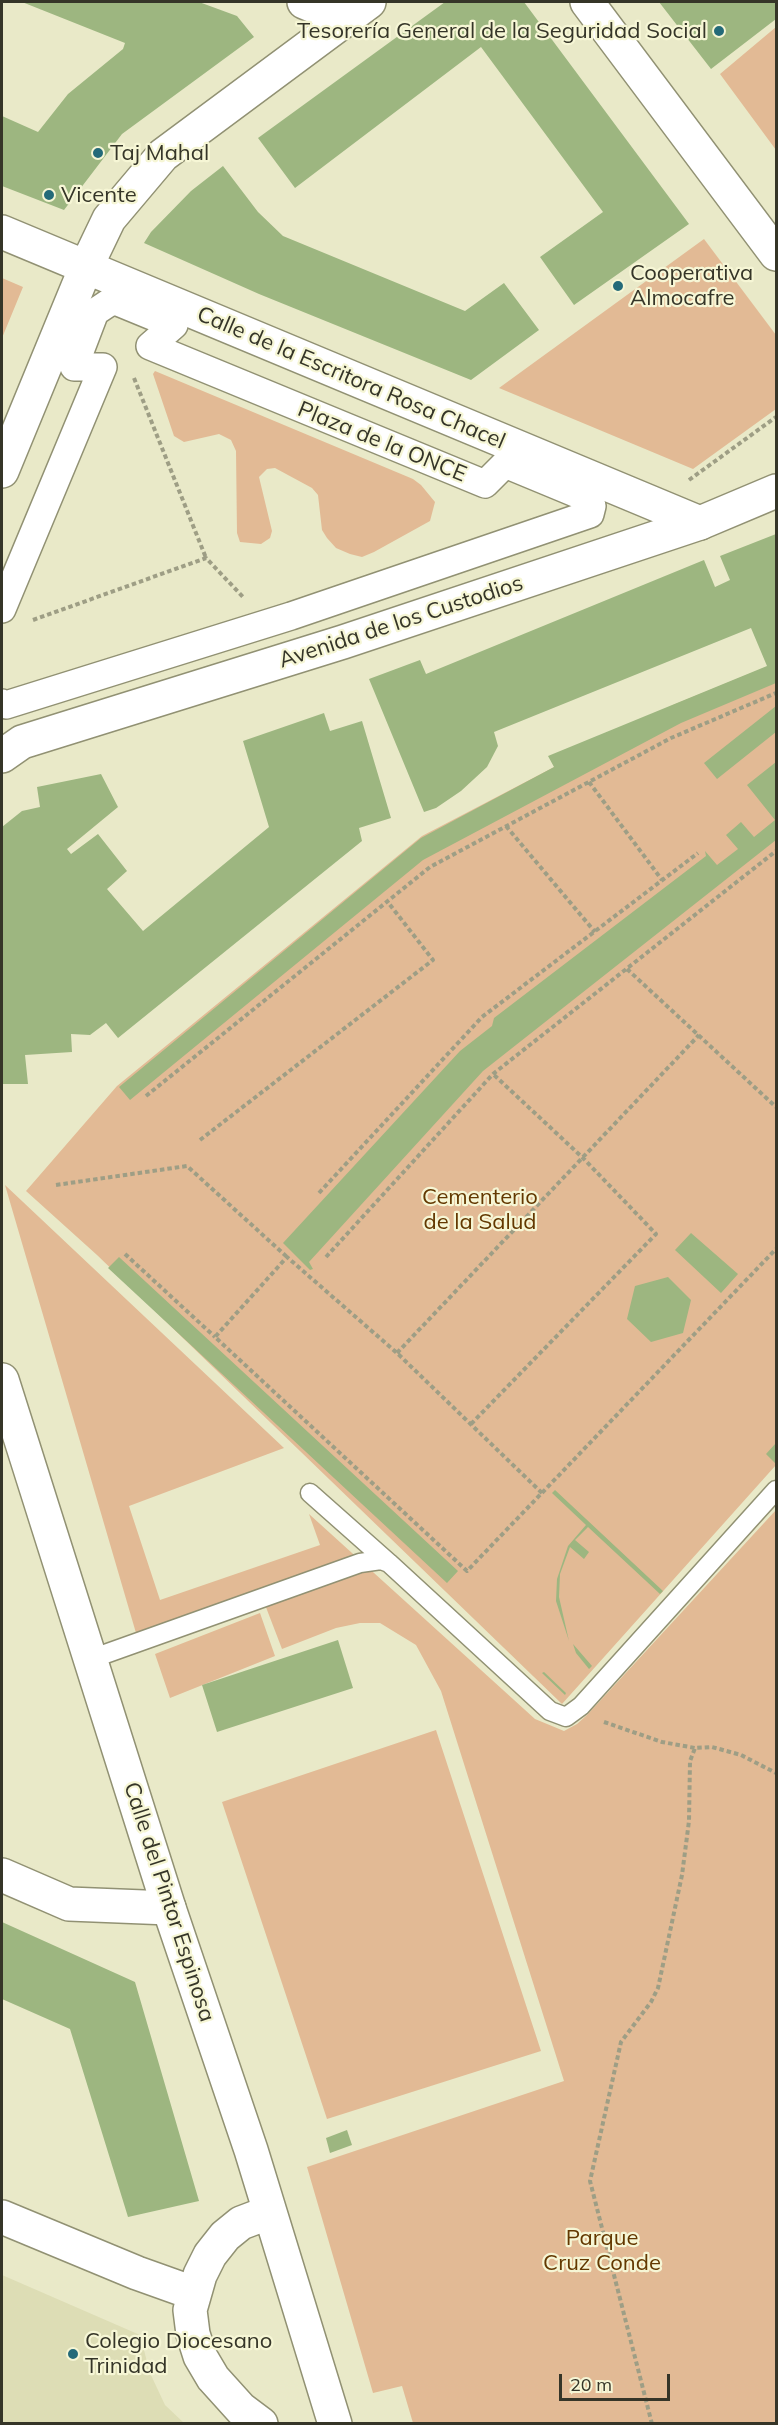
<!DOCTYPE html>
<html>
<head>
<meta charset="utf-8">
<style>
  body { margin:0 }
  #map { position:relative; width:778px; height:2425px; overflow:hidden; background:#e9e9c8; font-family:Mulish,sans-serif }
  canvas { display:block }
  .frame { position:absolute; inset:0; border:3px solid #353528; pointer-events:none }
  .scale { position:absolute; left:559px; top:2374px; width:111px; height:27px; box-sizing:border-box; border:3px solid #353528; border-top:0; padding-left:8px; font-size:18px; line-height:21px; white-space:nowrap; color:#353528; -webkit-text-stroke:4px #f6f6d5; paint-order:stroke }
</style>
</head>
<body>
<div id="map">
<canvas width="778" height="2425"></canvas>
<div class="frame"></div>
<div class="scale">20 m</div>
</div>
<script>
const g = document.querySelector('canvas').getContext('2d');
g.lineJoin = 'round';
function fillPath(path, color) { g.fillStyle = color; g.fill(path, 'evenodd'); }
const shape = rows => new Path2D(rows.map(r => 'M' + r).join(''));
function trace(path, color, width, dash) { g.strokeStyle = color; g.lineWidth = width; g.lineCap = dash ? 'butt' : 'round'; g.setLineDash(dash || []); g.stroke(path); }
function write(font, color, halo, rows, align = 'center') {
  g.font = font + ' Mulish,sans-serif'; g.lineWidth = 4.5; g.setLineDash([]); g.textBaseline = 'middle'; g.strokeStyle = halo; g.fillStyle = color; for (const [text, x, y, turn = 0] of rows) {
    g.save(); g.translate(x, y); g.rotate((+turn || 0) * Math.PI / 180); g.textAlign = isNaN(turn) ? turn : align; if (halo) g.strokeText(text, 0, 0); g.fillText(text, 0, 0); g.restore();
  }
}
fillPath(shape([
  [2,2275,140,2335,150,2373,165,2405,184,2423,2,2423]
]), '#ddddb5');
fillPath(shape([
  [776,27,776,150,720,74],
  [704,239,776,335,776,409,693,469,499,388],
  [2,278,23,287,2,338],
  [155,371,413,479,421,485,435,502,430,521,374,552,362,557,350,554,336,548,327,538,322,530,318,495,312,488,275,468,267,469,259,477,272,531,270,538,261,544,240,542,237,533,236,451,231,440,219,434,184,442,174,436,153,374],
  [776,663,776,1465,562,1704,97,1255,26,1191,117,1086,422,836,673,705],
  [5,1185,284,1448,129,1506,160,1600,320,1545,309,1514,535,1719,564,1731,577,1724,587,1715,776,1510,776,2423,413,2423,402,2386,373,2393,307,2167,564,2081,441,1691,416,1645,380,1623,360,1623,336,1628,282,1649,259,1589,136,1633],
  [260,1613,275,1656,170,1698,155,1654],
  [436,1730,541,2051,327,2119,222,1802]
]), '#e2ba95');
fillPath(shape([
  [22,2,199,2,237,16,254,37,122,134,64,210,2,186,2,116,38,132,68,94,123,49,125,43],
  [445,2,524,2,689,224,574,305,540,257,603,212,481,47,295,188,258,138],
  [659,2,776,2,776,19,711,69],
  [223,166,258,212,283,236,465,311,504,283,539,330,471,380,259,294,144,243,151,232,191,191],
  [776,534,776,683,681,723,423,860,130,1100,119,1087,421,838,554,767,548,756,767,666,751,628,494,732,498,746,487,767,461,791,436,808,424,812,369,679,420,660,426,674,704,560,715,587,730,580,720,556],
  [776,706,776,732,717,779,704,763],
  [324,713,330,731,362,721,391,818,359,828,362,841,118,1038,106,1023,90,1035,71,1034,72,1052,25,1055,28,1084,2,1084,2,827,22,811,40,807,37,787,101,774,118,807,67,849,71,854,98,834,127,871,107,889,143,931,269,827,243,741],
  [776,762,776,840,483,1071,309,1262,313,1269,310,1270,283,1243,460,1051,492,1026,494,1018,706,856,705,851,717,865,738,849,726,835,741,822,754,837,775,820,747,785],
  [691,1233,738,1274,721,1293,675,1250],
  [119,1257,458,1571,447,1583,108,1268],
  [668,1277,691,1300,683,1333,651,1342,627,1319,635,1286],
  [776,1443,776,1464,766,1454],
  [555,1490,663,1591,660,1594,588,1527,575,1540,589,1552,584,1559,570,1547,560,1574,559,1597,569,1641,556,1601,557,1579,568,1546,586,1525,552,1493],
  [338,1640,353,1688,217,1732,202,1685],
  [573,1644,592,1666,589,1669,576,1653],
  [544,1672,566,1693,565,1695,542,1673],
  [2,1922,135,1982,199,2201,128,2217,70,2029,2,1999],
  [347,2130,352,2145,330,2153,326,2138]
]), '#9db680');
const service = shape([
  [310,1493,389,1563],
  [91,1659,360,1563,381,1560,389,1563,550,1711,566,1717,581,1706,776,1490]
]);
const pedestrian = shape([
  [2,609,103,367,74,367,95,312,110,302,118,302,174,325,150,346,485,484,505,464,587,498,592,506,590,514,291,616,6,705,2,703]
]);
const minor = shape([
  [304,2,345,19],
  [2,232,700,523],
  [2,471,86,267,109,219,163,155,369,2],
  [2,1875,69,1904,169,1908]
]);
const tertiary = shape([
  [587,2,776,254],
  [2,756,22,742,343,642,700,523,776,491],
  [2,1380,169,1908,251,2150,335,2424],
  [2,2217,137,2273,193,2293],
  [261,2424,241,2409,213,2378,200,2356,193,2334,190,2310,200,2275,210,2255,225,2236,241,2223,270,2212]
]);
trace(service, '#919173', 21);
trace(pedestrian, '#919173', 30);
trace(minor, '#919173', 36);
trace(tertiary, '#919173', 36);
trace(shape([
  [134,378,206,558],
  [689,480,776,417],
  [33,620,206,558,244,598],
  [589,782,662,880],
  [506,826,595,932],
  [627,969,776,1107],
  [146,1096,430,867,671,738,776,693],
  [200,1140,433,960,387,901],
  [56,1185,187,1166,287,1257],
  [319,1193,482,1017,698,853],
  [125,1254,215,1337],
  [326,1257,493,1074,776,851],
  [397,1353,699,1035],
  [471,1424,656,1234,583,1158,493,1074],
  [542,1493,397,1353,287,1257,215,1337,467,1571,776,1249],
  [604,1722,662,1742,695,1748],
  [652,2424,590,2181,621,2042,651,2002,658,1988,682,1875,689,1821,690,1761,695,1748,712,1747,741,1755,776,1773]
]), '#9e9e85', 4, [4.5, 3]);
trace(service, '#fff', 18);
trace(pedestrian, '#fff', 27);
trace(minor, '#fff', 33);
trace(tertiary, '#fff', 33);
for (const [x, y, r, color] of [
  [719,31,6,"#246a79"],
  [98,153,6,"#246a79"],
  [49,195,6,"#246a79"],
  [618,286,6,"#246a79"],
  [73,2354,6,"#246a79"]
]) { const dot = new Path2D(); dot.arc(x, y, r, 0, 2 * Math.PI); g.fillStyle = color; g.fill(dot); trace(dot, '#f6f6d5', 2); }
write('22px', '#353528', '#f6f6d5', [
  ["Tesorería General de la Seguridad Social",707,31,"right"],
  ["Taj Mahal",110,153],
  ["Vicente",61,195],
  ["Cooperativa",630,273],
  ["Almocafre",630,298],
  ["Colegio Diocesano",85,2341],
  ["Trinidad",85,2366]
], 'left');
write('22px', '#353528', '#f6f6d5', [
  ["Calle de la Escritora Rosa Chacel",351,378,23],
  ["Plaza de la ONCE",382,442,22],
  ["Avenida de los Custodios",401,622,-18],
  ["Calle del Pintor Espinosa",169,1902,72]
]);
write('22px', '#633800', '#f6f6d5', [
  ["Cementerio",480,1197],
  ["de la Salud",480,1222],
  ["Parque",602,2238],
  ["Cruz Conde",602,2263]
]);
</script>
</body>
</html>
